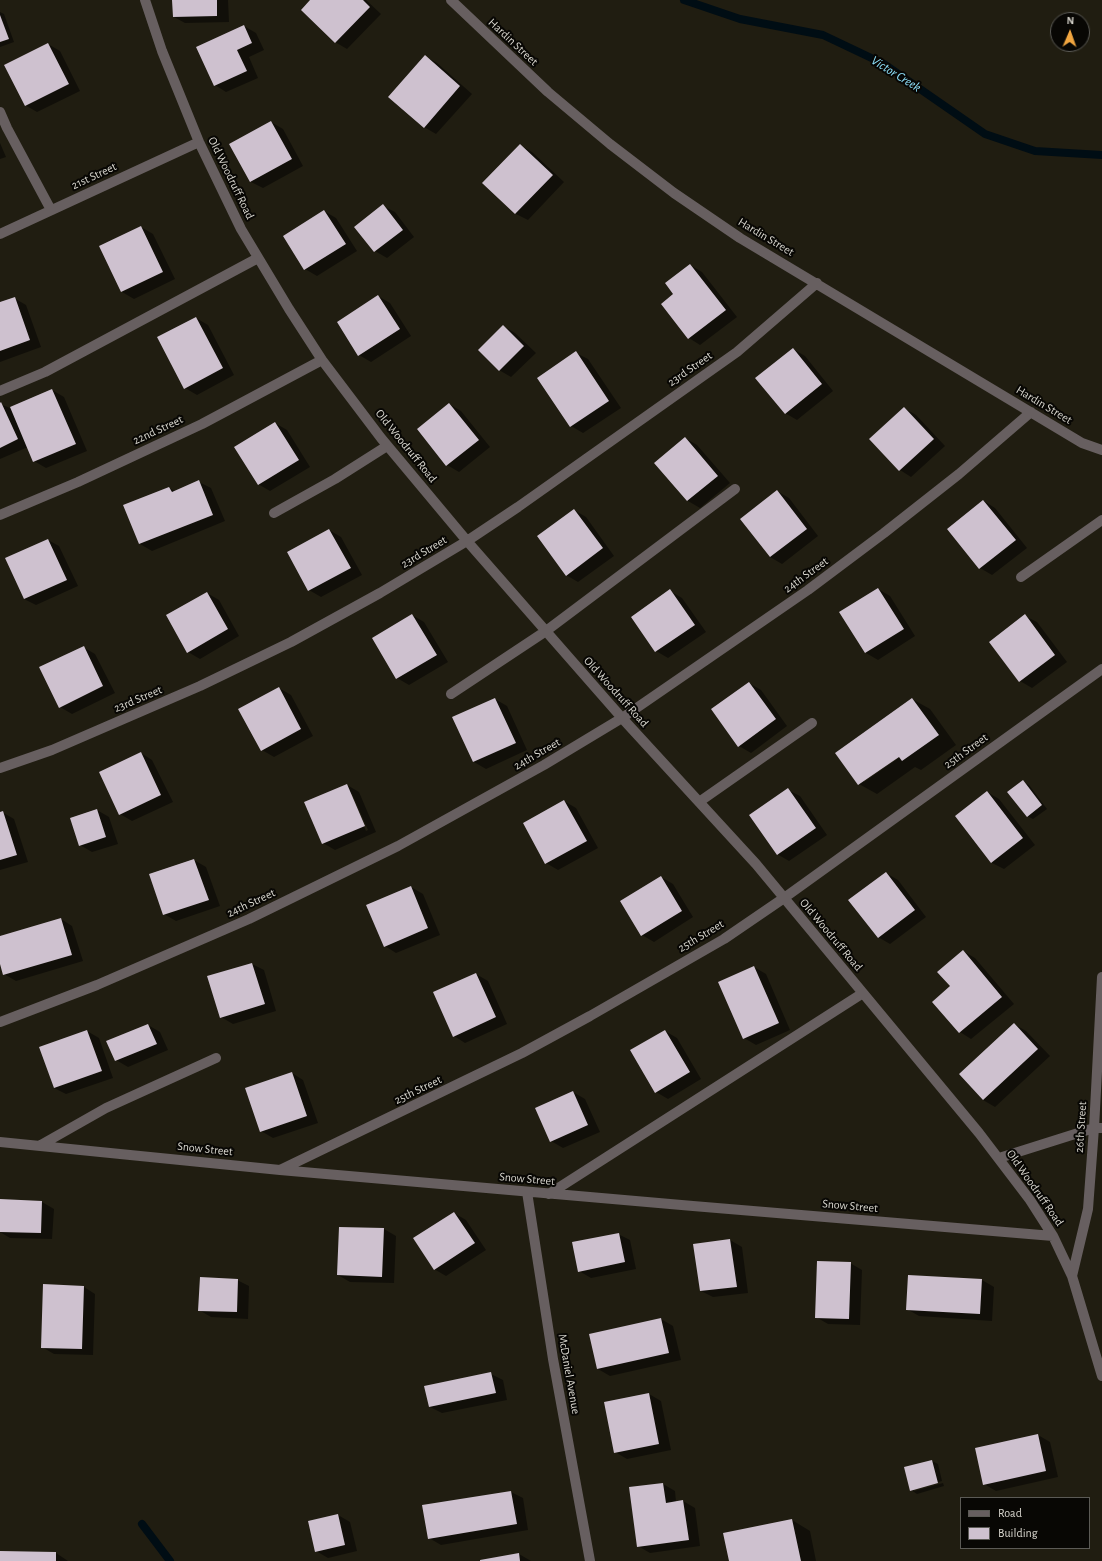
<!DOCTYPE html>
<html>
<head>
<meta charset="utf-8">
<style>
  body { margin:0 }
  #map { position:relative; width:1102px; height:1561px; overflow:hidden; background:#201d11; font-family:"Alegreya Sans",sans-serif }
  canvas { display:block }
  .legend { position:absolute; left:960px; top:1497px; width:130px; height:52px; box-sizing:border-box; background:#080704; border:1px solid #5b5a55; margin:0; padding:5px 7px; list-style:none; font-size:12px; color:#d8d6ce }
  .legend li { display:flex; align-items:center; gap:8px; height:20px }
  .legend b { width:20px; border:1px solid #5b5a55 }
  .north { position:absolute; left:1050px; top:12px; width:40px; height:40px; box-sizing:border-box; background:#080704; border:1px solid #5b5a55; border-radius:50%; rotate:2deg; font-size:11px; font-weight:700; line-height:16px; text-align:center; color:#d8d6ce }
  .north::after { content:''; display:block; margin:auto; width:14px; height:18px; background:#f1a640; clip-path:polygon(50% 0,100% 100%,50% 72%,0 100%) }
</style>
</head>
<body>
<div id="map">
<canvas width="1102" height="1561"></canvas>
<ul class="legend">
<li><b style="height:5px;background:#675f60"></b>Road</li>
<li><b style="height:11px;background:#cec1cf"></b>Building</li>
</ul>
<div class="north">N</div>
</div>
<script>
const g = document.querySelector('canvas').getContext('2d');
g.lineJoin = 'round';
function fillPath(path, color) { g.fillStyle = color; g.fill(path, 'evenodd'); }
const shape = rows => new Path2D(rows.map(r => 'M' + r).join(''));
function trace(path, color, width, dash) { g.strokeStyle = color; g.lineWidth = width; g.lineCap = dash ? 'butt' : 'round'; g.setLineDash(dash || []); g.stroke(path); }
function write(font, color, halo, rows, align = 'center') {
  g.font = font + ' "Alegreya Sans",sans-serif'; g.lineWidth = 4; g.setLineDash([]); g.textBaseline = 'middle'; g.strokeStyle = halo; g.fillStyle = color; for (const [text, x, y, turn = 0] of rows) {
    g.save(); g.translate(x, y); g.rotate((+turn || 0) * Math.PI / 180); g.textAlign = isNaN(turn) ? turn : align; if (halo) g.strokeText(text, 0, 0); g.fillText(text, 0, 0); g.restore();
  }
}
fillPath(shape([
  [173,0,228,0,229,22,185,23,174,17],
  [312,0,366,0,381,14,347,49,335,42],
  [0,12,4,14,14,42,0,47],
  [244,26,256,33,264,50,249,57,258,78,226,92,215,85],
  [48,44,60,51,80,91,37,112,25,105],
  [425,56,437,63,472,94,436,134,424,127],
  [271,122,283,129,303,166,263,188,251,182,231,145],
  [0,143,6,157,0,159],
  [520,145,532,152,564,182,528,220,516,214,484,183],
  [383,206,395,212,414,237,387,258,375,251,356,227],
  [324,211,336,218,357,251,317,276,305,269],
  [141,227,153,234,175,279,134,299,122,292,100,246],
  [690,265,702,272,737,317,700,345,689,338,675,294],
  [378,296,390,303,411,336,371,362,359,355],
  [14,298,26,305,41,347,0,362,0,303],
  [196,318,208,325,234,375,197,395,185,388],
  [503,326,515,333,536,353,511,377,499,370],
  [793,349,805,356,833,391,797,420,785,413],
  [576,353,588,359,621,408,583,433,571,426,538,378],
  [52,390,64,397,87,451,46,468,34,461,28,447,0,459,0,404,10,408],
  [449,404,461,411,490,447,459,472,447,465],
  [904,408,916,415,945,446,911,477,900,470],
  [275,423,287,430,310,467,270,491,258,484],
  [685,438,697,445,730,483,700,508,688,501,656,463],
  [199,482,211,488,225,521,152,551,140,544,169,488,175,491],
  [777,491,789,498,818,536,782,564,770,557],
  [984,501,995,508,1027,548,992,575,980,568,948,529],
  [574,510,586,517,614,556,578,582,566,575],
  [329,530,341,537,362,575,321,597,309,590],
  [48,540,59,546,78,586,36,605,24,599],
  [878,589,890,596,915,636,878,660,866,653,841,613],
  [670,591,682,598,706,632,668,658,656,651],
  [207,593,219,600,239,636,200,659,188,652],
  [412,615,424,622,448,662,409,685,397,678],
  [1025,616,1037,622,1067,662,1032,688,1020,681],
  [83,647,95,654,115,693,72,714,60,707],
  [749,683,761,690,787,726,751,753,739,746],
  [279,688,291,695,313,736,274,757,262,750],
  [495,699,507,706,527,750,486,769,474,762,453,718],
  [912,699,930,709,956,745,921,770,915,767,877,794,859,784],
  [902,753,903,755,864,782,864,779],
  [141,753,152,760,173,802,132,821,120,814],
  [1023,782,1029,785,1047,809,1033,819,1027,816],
  [347,785,359,792,376,832,335,850,323,843],
  [350,794,352,794,368,830,366,831],
  [788,790,800,796,827,835,789,861,777,854],
  [987,792,999,799,1035,845,1004,869,992,863,956,816],
  [564,801,576,808,598,848,558,870,546,863],
  [97,810,109,817,118,844,92,852,80,845],
  [2,812,14,819,28,862,0,870,0,813],
  [194,860,206,867,220,906,176,921,164,914],
  [886,873,898,880,926,917,890,944,878,937],
  [661,877,673,884,693,917,654,942,642,935],
  [411,887,423,894,440,935,396,953,385,946],
  [61,919,72,926,83,961,16,981,4,974,0,961,0,937],
  [963,951,975,958,1014,1004,971,1039,960,1032],
  [252,964,264,970,276,1011,233,1024,221,1017],
  [754,967,766,974,790,1030,756,1045,744,1038],
  [476,974,488,981,507,1024,465,1043,454,1036],
  [1014,1024,1026,1031,1050,1056,995,1107,983,1100,960,1074],
  [148,1025,160,1032,168,1050,128,1067,116,1060],
  [87,1031,99,1038,113,1078,66,1094,54,1088],
  [665,1031,677,1038,701,1079,668,1099,656,1092],
  [292,1073,303,1080,318,1123,273,1138,261,1131],
  [573,1092,585,1099,600,1132,563,1148,551,1141],
  [0,1200,42,1202,54,1209,52,1239,10,1238,0,1232],
  [454,1213,466,1220,486,1250,446,1276,434,1269],
  [384,1229,396,1236,394,1283,350,1282,338,1275],
  [618,1234,630,1240,636,1269,591,1278,579,1271],
  [730,1240,742,1247,748,1293,713,1297,701,1291],
  [850,1263,862,1270,860,1325,828,1324,816,1317],
  [237,1280,249,1286,248,1319,211,1317,199,1310],
  [982,1280,994,1287,992,1321,919,1316,907,1309],
  [84,1287,95,1294,93,1355,54,1354,42,1347],
  [661,1319,673,1326,681,1360,610,1376,598,1369],
  [491,1374,503,1380,507,1400,442,1413,430,1407],
  [649,1394,661,1401,671,1450,627,1459,615,1452],
  [1038,1435,1050,1442,1058,1477,996,1491,984,1484],
  [932,1461,938,1464,942,1481,914,1489,914,1491,943,1483,944,1486,917,1494,911,1490],
  [663,1484,675,1491,676,1502,683,1501,695,1508,700,1546,650,1553,638,1546],
  [511,1492,523,1498,528,1530,441,1545,429,1538,423,1506],
  [338,1515,350,1522,357,1551,328,1558,316,1551],
  [792,1520,810,1531,816,1561,730,1561],
  [1,1552,56,1553,68,1561,1,1561],
  [519,1554,531,1561,482,1561]
]), '#0007');
trace(shape([
  [684,0,740,19,823,35,884,64,985,134,1035,151,1102,155],
  [142,1524,170,1561]
]), '#000d14', 8);
fillPath(shape([
  [172,0,217,0,217,16,173,17],
  [310,0,363,0,370,7,335,43,301,10],
  [0,15,9,39,0,42],
  [244,25,252,43,237,50,247,71,214,86,196,47],
  [48,43,69,84,25,106,4,65],
  [425,55,460,86,424,128,388,97],
  [271,121,292,159,250,182,229,144],
  [520,144,553,175,515,214,482,183],
  [383,204,403,230,374,252,354,227],
  [324,210,346,244,304,270,283,236],
  [141,226,163,272,121,292,99,246],
  [690,264,726,310,688,339,661,304,673,294,665,283],
  [378,295,400,329,358,356,337,322],
  [15,297,30,340,0,351,0,302],
  [196,317,223,368,184,389,157,337],
  [503,325,524,346,499,371,478,350],
  [793,348,822,384,785,414,755,378],
  [576,351,609,401,570,427,537,378],
  [52,389,76,444,33,462,10,407],
  [1,402,18,439,0,448,0,403],
  [449,403,479,440,446,466,417,429],
  [904,407,934,439,899,471,869,439],
  [275,422,299,460,258,485,234,447],
  [685,437,718,476,687,501,654,463],
  [199,480,213,515,139,544,123,505,169,487,172,492],
  [777,490,807,529,770,557,740,519],
  [983,500,1016,540,979,569,947,529],
  [574,509,603,548,566,576,537,536],
  [329,529,351,568,308,591,287,552],
  [48,539,67,580,24,599,5,558],
  [878,588,904,629,865,653,839,612],
  [670,589,695,625,655,652,631,617],
  [207,592,228,629,187,653,166,615],
  [412,614,437,655,396,679,372,638],
  [1025,614,1055,655,1019,682,989,642],
  [84,646,103,686,59,708,39,667],
  [749,682,776,719,738,747,711,709],
  [279,687,301,729,261,751,238,709],
  [495,698,516,743,473,762,452,717],
  [912,698,939,735,902,761,899,757,858,785,835,753],
  [141,752,161,795,119,815,99,772],
  [1023,780,1042,805,1027,817,1007,792],
  [347,784,365,826,322,844,304,802],
  [788,788,816,828,777,855,749,815],
  [987,791,1023,838,991,863,955,816],
  [564,800,587,841,545,864,523,823],
  [97,809,106,837,79,846,70,818],
  [3,811,17,855,0,860,0,812],
  [194,859,209,900,163,915,149,874],
  [886,872,915,910,878,938,848,900],
  [661,876,682,911,641,936,620,901],
  [411,886,428,928,384,947,366,905],
  [61,918,72,955,3,975,0,964,0,936],
  [963,950,1002,997,959,1033,932,1002,950,986,937,972],
  [252,963,265,1004,220,1018,207,976],
  [754,966,779,1023,743,1039,718,982],
  [476,973,496,1017,453,1037,433,992],
  [1014,1023,1038,1049,983,1100,959,1074],
  [148,1024,157,1044,115,1061,106,1041],
  [87,1030,102,1071,54,1088,39,1047],
  [665,1030,690,1072,655,1093,630,1050],
  [292,1072,307,1116,260,1132,245,1088],
  [573,1091,588,1125,550,1142,535,1108],
  [0,1199,42,1201,41,1233,0,1232],
  [454,1212,475,1243,434,1270,413,1238],
  [339,1227,384,1228,382,1277,337,1275],
  [619,1233,625,1262,578,1272,572,1242],
  [730,1239,737,1287,700,1291,693,1244],
  [817,1261,851,1262,849,1319,815,1318],
  [908,1275,982,1279,980,1314,906,1310],
  [200,1277,238,1279,237,1312,198,1311],
  [43,1284,84,1286,82,1349,41,1348],
  [661,1318,669,1353,597,1369,589,1334],
  [491,1372,496,1393,429,1407,424,1386],
  [649,1393,659,1444,614,1453,604,1402],
  [1038,1434,1046,1471,983,1485,975,1448],
  [932,1460,938,1483,910,1491,904,1467],
  [663,1483,666,1503,683,1500,689,1540,637,1547,629,1487],
  [511,1491,517,1524,428,1539,422,1505],
  [338,1514,345,1545,315,1552,308,1521],
  [792,1519,801,1561,729,1561,723,1533],
  [0,1551,56,1552,56,1561,0,1561],
  [519,1553,520,1561,480,1561,480,1560]
]), '#cec1cf');
trace(shape([
  [145,0,162,51,199,142,241,229,289,309,322,360,381,438,467,541,622,718,756,864,979,1133,1030,1200,1053,1236,1072,1276,1102,1376],
  [451,0,548,92,610,144,674,193,740,238,1082,443,1102,450],
  [0,112,7,128,51,210],
  [0,234,199,142],
  [0,391,45,372,258,258],
  [274,513,335,479,387,446],
  [0,515,78,482,202,424,322,360],
  [1021,577,1102,520],
  [451,694,546,631,735,489],
  [0,768,52,750,200,686,291,642,380,593,467,541,518,507,737,352,817,283],
  [699,802,812,723],
  [0,1022,97,985,249,919,398,846,544,765,622,718,808,590,884,533,959,474,1031,412],
  [0,1142,280,1170,693,1206,1053,1236],
  [39,1146,106,1108,216,1058],
  [999,1158,1094,1128,1102,1128],
  [280,1170,522,1053,590,1016,724,939,784,898,1102,669],
  [527,1192,553,1359,590,1561],
  [549,1194,863,993],
  [1072,1276,1088,1209,1094,1128,1102,977]
]), '#675f60', 10);
write('12px', '#d8d6ce', '#080704', [
  ["Hardin Street",513,42,43],
  ["21st Street",94,176,-25],
  ["Old Woodruff Road",231,178,64],
  ["Hardin Street",766,237,31],
  ["23rd Street",690,369,-35],
  ["Hardin Street",1044,405,31],
  ["22nd Street",158,430,-25],
  ["Old Woodruff Road",406,446,51],
  ["23rd Street",424,552,-31],
  ["24th Street",806,575,-36],
  ["Old Woodruff Road",616,692,48],
  ["23rd Street",138,699,-23],
  ["25th Street",966,751,-36],
  ["24th Street",537,754,-30],
  ["24th Street",251,903,-25],
  ["Old Woodruff Road",831,935,50],
  ["25th Street",701,936,-31],
  ["25th Street",418,1090,-26],
  ["26th Street",1081,1127,-86],
  ["Snow Street",205,1149,6],
  ["Snow Street",527,1179,5],
  ["Old Woodruff Road",1035,1188,55],
  ["Snow Street",850,1206,5],
  ["McDaniel Avenue",569,1374,80]
]);
write('italic 13px', '#8fe2fc', '#080704', [
  ["Victor Creek",896,74,32]
]);
</script>
</body>
</html>
